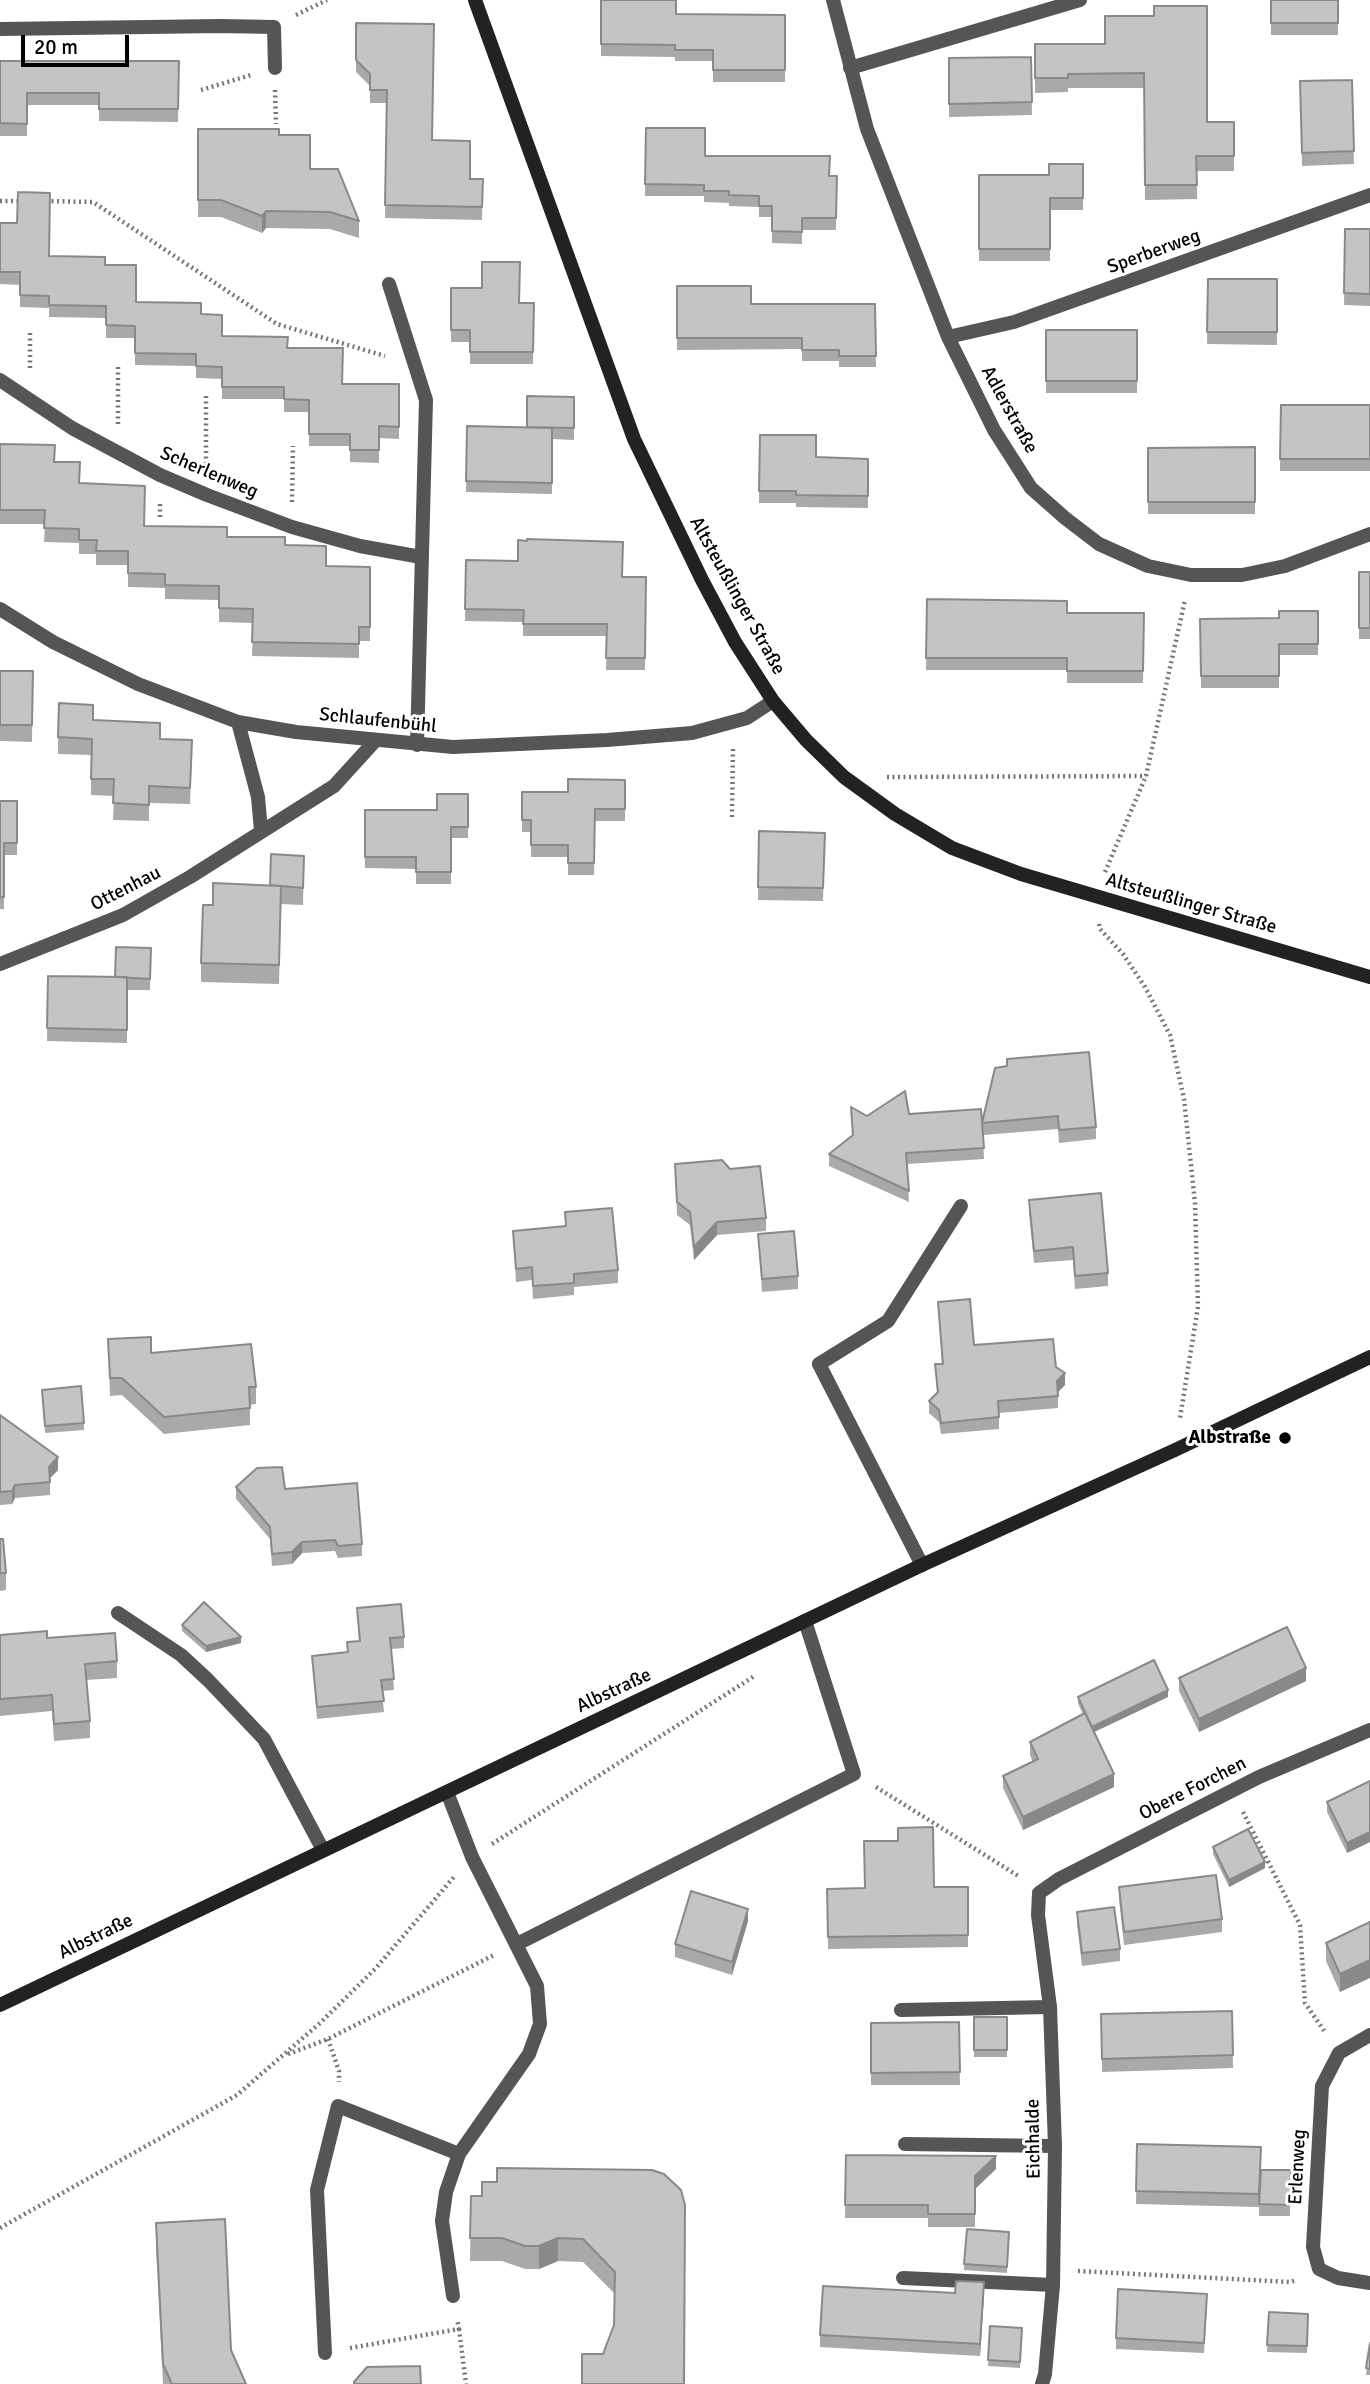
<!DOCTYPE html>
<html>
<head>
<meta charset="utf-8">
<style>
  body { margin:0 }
  #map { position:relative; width:1370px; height:2384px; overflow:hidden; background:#fff; font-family:Signika,sans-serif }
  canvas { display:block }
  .scale { position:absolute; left:21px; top:35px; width:108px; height:32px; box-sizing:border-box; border:4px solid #000; border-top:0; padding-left:9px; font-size:21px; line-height:24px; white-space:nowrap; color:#000; -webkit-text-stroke:5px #fff; paint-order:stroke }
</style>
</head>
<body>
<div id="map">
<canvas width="1370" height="2384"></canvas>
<div class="scale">20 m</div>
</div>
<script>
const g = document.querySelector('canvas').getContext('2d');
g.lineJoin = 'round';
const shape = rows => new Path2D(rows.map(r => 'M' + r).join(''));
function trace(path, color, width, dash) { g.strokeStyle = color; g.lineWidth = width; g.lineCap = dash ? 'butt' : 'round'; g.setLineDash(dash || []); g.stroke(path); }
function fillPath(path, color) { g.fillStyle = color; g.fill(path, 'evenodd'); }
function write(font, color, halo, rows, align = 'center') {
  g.font = font + ' Signika,sans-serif'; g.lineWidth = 6; g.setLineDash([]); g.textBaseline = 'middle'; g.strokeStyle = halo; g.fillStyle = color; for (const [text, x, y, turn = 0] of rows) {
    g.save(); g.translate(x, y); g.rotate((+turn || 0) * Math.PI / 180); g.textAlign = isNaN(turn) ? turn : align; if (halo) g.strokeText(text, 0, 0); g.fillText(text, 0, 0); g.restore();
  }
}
trace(shape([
  [296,15,327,0],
  [201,90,251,75],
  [275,90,276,124],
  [0,201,24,201],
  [46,201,93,202,277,324,385,356],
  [30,368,30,331],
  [206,396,206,469],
  [118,424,118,366],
  [292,502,293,446],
  [160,517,160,504],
  [887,777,1146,776],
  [732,817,733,747],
  [1105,872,1146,776,1185,600],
  [1099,924,1100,929,1123,954,1145,987,1170,1035,1184,1099,1195,1203,1198,1307,1180,1418],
  [876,1787,1020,1877],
  [1243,1812,1300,1925,1305,2003,1325,2032],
  [492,1844,756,1675],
  [328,2039,339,2071,339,2082],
  [288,2054,328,2039,494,1955],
  [0,2228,237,2095,319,2024,375,1969,454,1877],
  [1078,2271,1290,2282,1296,2280],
  [459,2329,466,2384],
  [350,2348,459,2329,457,2319]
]), '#777', 4.5, [2, 3.5]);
trace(shape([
  [819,1364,888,1321,961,1206],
  [517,1944,854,1774,805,1621],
  [901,2010,1050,2007],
  [905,2144,1055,2146],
  [903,2278,1053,2285],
  [453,2296,442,2221,446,2192,459,2154],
  [325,2353,317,2190,338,2106,459,2154,529,2054,540,2024,537,1986,472,1857,447,1792]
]), '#555', 14);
trace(shape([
  [833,0,867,129,948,337,994,430,1031,488,1065,518,1099,544,1148,566,1191,575,1242,575,1285,566,1370,534],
  [0,29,221,26,274,27,275,68],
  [850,68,1080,0],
  [389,284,426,400,417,745],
  [948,337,1014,322,1370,195],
  [0,380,72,428,160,475,207,495,292,527,360,546,421,557],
  [0,609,53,642,138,684,238,722,296,732,453,747,607,740,692,733,747,718,773,701],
  [238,722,258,797,261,831],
  [0,964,123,915,190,877,334,786,375,741],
  [819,1364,922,1565],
  [118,1613,181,1655,208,1680,264,1739,323,1850],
  [1370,2035,1339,2053,1322,2086,1313,2247,1319,2269,1338,2278,1370,2283],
  [1042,2384,1045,2374,1053,2285,1055,2146,1050,2007,1038,1915,1039,1893,1059,1879,1259,1777,1370,1730]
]), '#555', 14);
trace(shape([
  [475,0,634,439,702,580,735,642,773,701,806,740,844,777,895,814,952,848,1021,874,1370,977],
  [0,2005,922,1565,1175,1450,1370,1357]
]), '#222', 14);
fillPath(shape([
  [601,0,676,14,785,15,785,82,713,82,713,61,675,61,675,57,601,56],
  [1271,0,1338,0,1338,35,1271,35],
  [356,23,433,140,470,179,483,179,482,220,385,218,387,103,370,103,370,86,356,72],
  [1035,44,1105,44,1207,122,1234,122,1234,171,1197,171,1197,199,1145,200,1144,88,1068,88,1068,92,1035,93],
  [1031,57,1032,115,949,117,949,58],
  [0,61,179,61,178,122,99,121,99,105,27,105,27,136,0,136],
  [1352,80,1354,164,1302,166,1300,81],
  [646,128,705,156,829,176,837,176,836,230,802,230,802,244,772,243,772,217,759,217,759,207,729,206,729,203,704,202,704,196,645,196],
  [198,129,279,135,359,221,359,238,330,229,266,228,262,233,221,217,198,217],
  [1083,164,1083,210,1050,210,1050,261,979,261,979,175,1049,175],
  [0,223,49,256,105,265,136,302,201,314,222,336,288,348,342,384,399,384,399,439,379,438,379,463,350,462,350,446,309,446,309,412,284,412,284,399,222,399,222,379,196,378,196,366,135,365,135,338,106,338,106,318,49,317,49,308,20,307,20,285,0,284],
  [1345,229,1370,229,1370,306,1344,305],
  [1208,279,1277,279,1277,345,1207,344],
  [677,286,751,304,875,304,876,367,839,367,839,361,802,361,802,349,677,350],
  [451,288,519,303,534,303,533,364,470,364,470,342,451,342],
  [1046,330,1137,330,1137,393,1046,393],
  [574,397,574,440,552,439,552,494,466,492,467,426,527,428],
  [1281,405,1370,405,1370,471,1280,471],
  [760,435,816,457,868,459,868,508,796,507,796,503,759,503],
  [0,444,55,462,80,483,144,526,285,545,326,566,370,567,370,641,359,641,359,658,252,656,253,623,219,622,219,600,165,599,165,588,128,587,128,565,96,565,96,554,79,554,79,543,44,542,45,524,0,524],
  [1255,447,1255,514,1148,514,1148,448],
  [466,560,623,577,646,577,645,670,606,670,607,636,523,636,523,622,465,621],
  [1359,572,1370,572,1370,639,1359,639],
  [927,599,1067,613,1144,613,1143,683,1067,683,1067,670,926,670],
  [1318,611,1318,655,1279,655,1279,688,1201,688,1200,619,1279,618],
  [0,671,33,671,32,742,0,741],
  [93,720,160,739,192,756,190,804,149,803,149,821,113,820,114,796,91,795,91,755,58,754,58,737],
  [625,780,625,821,595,821,594,875,568,875,568,857,531,857,531,832,522,832,522,792,568,792],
  [468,794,468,838,451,838,451,884,416,884,416,869,365,868,365,810,437,810],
  [0,801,17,801,17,855,4,855,4,909,0,909],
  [759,831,825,833,823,901,758,900],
  [304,856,303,905,281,904,279,984,201,982,201,963,213,905,270,885],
  [151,948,150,990,127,990,127,1043,47,1041,48,976,115,977],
  [1007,1059,1096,1127,1096,1139,1059,1143,1058,1129,983,1135,984,1159,907,1164,909,1202,829,1166,829,1154,852,1136,851,1107,867,1116,909,1114,982,1123,1007,1066],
  [675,1164,766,1218,766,1231,717,1235,694,1260,690,1225,677,1215],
  [1029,1200,1108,1273,1108,1286,1075,1289,1073,1260,1034,1263,1029,1212],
  [565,1212,618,1270,618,1283,574,1287,574,1295,533,1299,532,1280,516,1282,513,1231,565,1226],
  [758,1234,798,1276,798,1289,762,1292],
  [938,1302,974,1345,1056,1367,1065,1385,1058,1392,1058,1408,999,1413,999,1429,941,1434,939,1422,929,1413,929,1401,937,1393,935,1364,942,1364],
  [108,1339,256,1387,256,1404,250,1405,250,1425,164,1434,122,1395,110,1396],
  [42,1390,84,1423,84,1430,45,1433],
  [0,1415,58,1470,50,1478,50,1495,15,1498,12,1504,0,1505],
  [236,1487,285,1489,362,1544,362,1556,338,1558,335,1551,302,1553,292,1564,272,1566,270,1539,236,1499],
  [0,1539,6,1573,6,1590,0,1591],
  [357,1608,404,1637,404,1648,391,1649,394,1690,382,1691,384,1712,317,1719,312,1656,347,1652,347,1642,359,1641],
  [182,1625,241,1643,206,1652,182,1631],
  [0,1635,47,1638,117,1661,117,1678,86,1680,90,1721,90,1738,54,1741,52,1711,0,1716],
  [1179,1678,1306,1681,1199,1732,1179,1691],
  [1078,1697,1168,1697,1094,1732,1114,1787,1023,1830,1003,1788,1003,1776,1033,1762,1030,1755,1030,1742,1083,1715,1078,1703],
  [1370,1781,1370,1842,1347,1853,1327,1812,1327,1802],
  [1213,1847,1265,1868,1229,1887,1213,1854],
  [968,1887,968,1947,828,1949,827,1889],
  [1119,1887,1222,1919,1222,1932,1124,1945,1119,1899],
  [1077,1912,1120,1949,1120,1961,1082,1966,1077,1924],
  [748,1921,732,1975,675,1957,675,1944],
  [1370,1922,1340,1992,1326,1961,1326,1943],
  [1232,2011,1233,2068,1102,2072,1101,2014],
  [974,2017,1007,2017,1007,2057,974,2057],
  [959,2022,960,2085,871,2085,871,2023],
  [1137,2144,1261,2160,1259,2207,1136,2204],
  [846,2155,996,2169,975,2189,975,2227,928,2227,928,2218,845,2218],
  [1291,2170,1290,2216,1259,2216,1259,2204],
  [681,2190,603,2354,614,2325,615,2294,583,2262,558,2261,539,2269,525,2269,502,2261,470,2261,471,2196],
  [156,2223,231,2350,246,2384,163,2384,156,2247],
  [1009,2232,1007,2273,964,2270,964,2264],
  [984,2295,980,2356,820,2347,820,2335],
  [1207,2304,1204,2353,1116,2349,1116,2338],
  [1269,2312,1308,2314,1307,2353,1267,2352],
  [990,2326,1022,2328,1020,2368,988,2366],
  [1370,2343,1370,2375,1366,2375]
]), '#a9a9a9');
fillPath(shape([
  [266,211,266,228,262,233,262,216],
  [717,1222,717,1235,694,1260,694,1247],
  [1065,1373,1065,1385,1057,1393,1057,1381],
  [58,1457,58,1470,49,1479,49,1467],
  [15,1485,15,1498,12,1504,12,1491],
  [302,1542,302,1553,292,1564,292,1552],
  [241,1637,241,1643,206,1652,206,1646],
  [1306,1668,1306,1681,1199,1732,1199,1719],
  [1168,1690,1168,1697,1092,1733,1092,1727],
  [1114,1774,1114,1787,1023,1830,1023,1817],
  [1370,1832,1370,1842,1347,1853,1347,1843],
  [1265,1862,1265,1868,1229,1887,1229,1880],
  [748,1909,748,1921,732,1975,732,1962],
  [1370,1960,1370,1978,1340,1992,1340,1974],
  [996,2156,996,2169,975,2189,975,2227,975,2176],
  [558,2238,558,2261,539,2269,539,2246],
  [984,2282,984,2295,980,2356,980,2344]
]), '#898989');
const building = shape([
  [601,0,676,0,676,14,785,15,785,70,713,70,713,50,675,50,675,45,601,44,601,0],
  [1271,0,1338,0,1338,23,1271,23,1271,0],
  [1154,6,1207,6,1207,122,1234,122,1234,156,1196,156,1197,185,1145,185,1144,73,1068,74,1068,78,1035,78,1035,44,1105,44,1105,16,1154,16,1154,6],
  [356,23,434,24,432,140,470,141,470,179,483,179,482,207,385,205,387,90,370,90,370,74,356,60,356,23],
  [1031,57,1032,102,949,104,949,58,1031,57],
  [0,61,179,61,178,109,99,109,99,93,27,93,27,124,0,123,0,61],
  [1352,80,1354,151,1302,153,1300,81,1352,80],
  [646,128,705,128,705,156,830,156,829,176,837,176,836,218,802,218,802,232,772,231,772,206,759,206,759,196,729,195,729,191,704,191,704,185,645,184,646,128],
  [198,129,279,129,279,135,310,135,310,169,338,169,359,221,330,212,266,211,262,216,221,200,198,200,198,129],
  [1049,164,1083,164,1083,198,1050,198,1050,249,979,249,979,175,1049,175,1049,164],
  [18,192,50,193,49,256,105,257,105,265,136,265,136,302,201,303,201,314,222,315,222,336,288,337,287,348,343,348,342,384,399,384,399,427,379,426,379,450,350,450,350,434,309,434,309,400,284,399,284,387,222,387,222,367,196,366,196,354,135,353,135,326,106,325,106,306,49,305,49,296,20,295,20,272,0,272,0,223,17,223,18,192],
  [1345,229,1370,229,1370,294,1344,293,1345,229],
  [482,262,520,262,519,303,534,303,533,352,470,352,470,330,451,330,451,288,482,288,482,262],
  [1208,279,1277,279,1277,332,1207,332,1208,279],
  [677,286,751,286,751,304,875,304,876,356,839,356,839,350,802,350,802,338,677,338,677,286],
  [1046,330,1137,330,1137,381,1046,381,1046,330],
  [527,396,574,397,574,428,527,427,527,396],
  [1281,405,1370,405,1370,459,1280,459,1281,405],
  [467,426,552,428,552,483,466,481,467,426],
  [760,435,816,435,816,457,868,459,868,496,796,495,796,491,759,491,760,435],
  [0,444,55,445,54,462,80,462,79,483,145,486,144,526,227,527,227,537,285,537,285,545,326,546,326,566,370,567,370,627,359,627,359,644,252,642,253,609,219,608,219,586,165,585,165,574,128,573,128,551,96,551,97,540,79,540,79,529,44,528,45,510,0,510,0,444],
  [1255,447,1255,502,1148,502,1148,448,1255,447],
  [527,539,623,542,622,577,646,577,645,658,606,658,607,624,523,624,524,610,465,609,466,560,518,561,518,540,527,541,527,539],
  [1359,572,1370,572,1370,628,1359,628,1359,572],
  [927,599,1067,601,1067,613,1144,613,1143,671,1067,671,1067,658,926,658,927,599],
  [1279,611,1318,611,1318,644,1279,644,1279,676,1201,676,1200,619,1279,618,1279,611],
  [0,671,33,671,32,725,0,725,0,671],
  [59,703,93,705,93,720,160,723,160,739,192,740,190,788,149,786,149,805,113,803,114,779,91,779,92,739,58,737,59,703],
  [568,779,625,780,625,809,595,809,594,863,568,863,568,845,531,845,531,820,522,820,522,792,568,792,568,779],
  [437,794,468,794,468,827,451,827,451,872,416,872,416,857,365,857,365,810,437,810,437,794],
  [0,801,17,801,17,843,4,843,4,897,0,897,0,801],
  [759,831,825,833,823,888,758,887,759,831],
  [271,854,304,856,303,888,270,885,271,854],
  [213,883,281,886,279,965,201,963,203,905,213,905,213,883],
  [116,947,151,948,150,979,115,977,116,947],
  [48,976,127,977,127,1030,47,1028,48,976],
  [1089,1052,1096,1127,1059,1130,1058,1116,982,1123,995,1068,1007,1066,1007,1059,1089,1052],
  [905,1091,909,1114,981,1109,984,1148,906,1153,909,1191,829,1154,853,1135,851,1107,867,1116,905,1091],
  [722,1160,730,1169,760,1166,766,1218,717,1222,694,1247,690,1212,677,1202,675,1164,722,1160],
  [1101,1193,1108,1273,1075,1276,1073,1247,1034,1251,1029,1200,1101,1193],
  [612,1208,618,1270,574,1274,574,1283,533,1286,532,1267,516,1269,513,1231,566,1226,565,1212,612,1208],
  [794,1231,798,1276,762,1279,758,1234,794,1231],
  [970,1299,974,1345,1053,1339,1056,1367,1065,1373,1057,1381,1058,1396,998,1401,999,1417,941,1423,939,1410,929,1401,938,1392,935,1364,943,1364,938,1302,970,1299],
  [151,1337,151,1353,251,1344,256,1387,249,1387,250,1408,164,1417,122,1378,110,1378,108,1339,151,1337],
  [81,1386,84,1423,45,1426,42,1390,81,1386],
  [0,1415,58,1457,49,1467,50,1482,15,1485,12,1491,0,1492,0,1415],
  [282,1467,285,1489,357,1483,362,1544,338,1546,335,1540,302,1542,292,1552,272,1554,270,1527,236,1487,257,1468,282,1467],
  [0,1539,3,1539,6,1573,0,1573,0,1539],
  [204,1602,241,1637,206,1646,182,1625,204,1602],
  [401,1604,404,1637,390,1638,394,1679,381,1680,384,1701,317,1707,312,1656,348,1652,347,1642,360,1641,357,1608,401,1604],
  [1287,1627,1306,1668,1199,1719,1179,1678,1287,1627],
  [47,1631,47,1638,115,1633,117,1661,85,1664,90,1721,54,1724,52,1695,0,1699,0,1635,47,1631],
  [1154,1660,1168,1690,1092,1727,1078,1697,1154,1660],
  [1085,1713,1114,1774,1023,1817,1003,1776,1038,1759,1030,1742,1085,1713],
  [1370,1781,1370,1832,1347,1843,1327,1802,1370,1781],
  [933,1827,934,1887,968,1887,968,1935,828,1937,827,1889,865,1888,864,1841,898,1841,898,1828,933,1827],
  [1248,1829,1265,1862,1229,1880,1213,1847,1248,1829],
  [1216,1875,1222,1919,1124,1932,1119,1887,1216,1875],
  [691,1891,748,1909,732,1962,675,1944,691,1891],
  [1114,1907,1120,1949,1082,1953,1077,1912,1114,1907],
  [1370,1922,1370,1960,1340,1974,1326,1943,1370,1922],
  [1232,2011,1233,2055,1102,2059,1101,2014,1232,2011],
  [974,2017,1007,2017,1007,2050,974,2050,974,2017],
  [959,2022,960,2072,871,2073,871,2023,959,2022],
  [1137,2144,1261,2147,1259,2194,1136,2191,1137,2144],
  [846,2155,996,2156,975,2176,975,2214,928,2214,928,2205,845,2205,846,2155],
  [497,2168,652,2170,664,2174,681,2190,685,2205,684,2384,582,2384,582,2354,603,2354,614,2325,615,2272,583,2239,558,2238,539,2246,525,2246,502,2238,470,2238,471,2196,482,2196,482,2182,497,2182,497,2168],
  [1261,2170,1291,2170,1290,2205,1259,2204,1261,2170],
  [225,2219,231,2350,246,2384,172,2384,163,2364,156,2223,225,2219],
  [967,2229,1009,2232,1007,2267,964,2264,967,2229],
  [956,2281,984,2282,980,2344,820,2335,823,2286,955,2293,956,2281],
  [1118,2289,1207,2294,1204,2343,1116,2338,1118,2289],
  [1269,2312,1308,2314,1307,2346,1267,2345,1269,2312],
  [990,2326,1022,2328,1020,2362,988,2360,990,2326],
  [1370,2343,1370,2369,1366,2368,1370,2343],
  [420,2366,421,2384,354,2384,354,2382,367,2367,420,2366]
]);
fillPath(building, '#c4c4c4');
trace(building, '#898989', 2);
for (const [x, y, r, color] of [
  [1285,1438,7,"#000"]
]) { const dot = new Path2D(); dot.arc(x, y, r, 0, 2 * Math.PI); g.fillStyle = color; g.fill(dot); trace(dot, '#fff', 2.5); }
write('19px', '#000', '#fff', [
  ["Sperberweg",1154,252,-20],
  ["Adlerstraße",1009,410,61],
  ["Scherlenweg",209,473,23],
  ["Altsteußlinger Straße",737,596,61],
  ["Schlaufenbühl",378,721,6],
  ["Ottenhau",126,889,-27],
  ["Altsteußlinger Straße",1191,904,16],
  ["Albstraße",614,1691,-25],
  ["Obere Forchen",1193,1789,-27],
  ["Albstraße",96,1937,-26],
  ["Eichhalde",1034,2139,-91],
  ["Erlenweg",1298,2167,-87]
]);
write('bold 19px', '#000', '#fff', [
  ["Albstraße",1271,1438]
], 'right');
</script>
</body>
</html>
